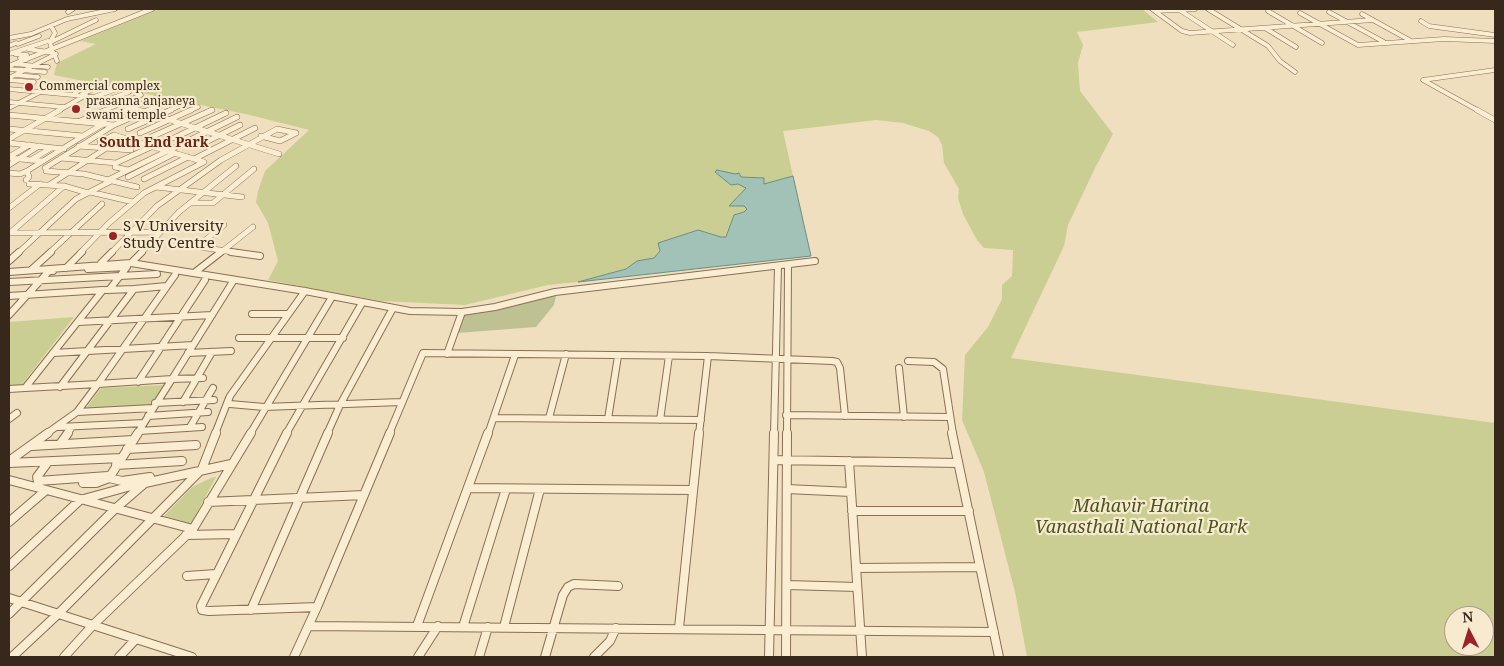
<!DOCTYPE html>
<html>
<head>
<meta charset="utf-8">
<style>
  body { margin:0 }
  #map { position:relative; width:1504px; height:666px; overflow:hidden; background:#f0dfbe; font-family:"Noto Serif",serif }
  canvas { display:block }
  .frame { position:absolute; inset:0; border:10px solid #38281b; pointer-events:none }
  .north { position:absolute; left:1444px; top:606px; width:50px; height:50px; box-sizing:border-box; background:#f7eace; border:1px solid #ab9c86; border-radius:50%; rotate:355deg; font-size:14px; font-weight:700; line-height:20px; text-align:center; color:#38281b }
  .north::after { content:''; display:block; margin:auto; width:18px; height:22px; background:#9b2328; clip-path:polygon(50% 0,100% 100%,50% 72%,0 100%) }
</style>
</head>
<body>
<div id="map">
<canvas width="1504" height="666"></canvas>
<div class="frame"></div>
<div class="north">N</div>
</div>
<script>
const g = document.querySelector('canvas').getContext('2d');
g.lineJoin = 'round';
function fillPath(path, color) { g.fillStyle = color; g.fill(path, 'evenodd'); }
const shape = rows => new Path2D(rows.map(r => 'M' + r).join(''));
function trace(path, color, width, dash) { g.strokeStyle = color; g.lineWidth = width; g.lineCap = dash ? 'butt' : 'round'; g.setLineDash(dash || []); g.stroke(path); }
function write(font, color, halo, rows, align = 'center') {
  g.font = font + ' "Noto Serif",serif'; g.lineWidth = 4.5; g.setLineDash([]); g.textBaseline = 'middle'; g.strokeStyle = halo; g.fillStyle = color; for (const [text, x, y, turn = 0] of rows) {
    g.save(); g.translate(x, y); g.rotate((+turn || 0) * Math.PI / 180); g.textAlign = isNaN(turn) ? turn : align; if (halo) g.strokeText(text, 0, 0); g.fillText(text, 0, 0); g.restore();
  }
}
fillPath(shape([
  [159,9,1142,9,1158,22,1077,32,1083,45,1078,63,1080,91,1113,134,1096,166,1068,225,1064,246,1011,358,1495,423,1495,657,1027,657,1015,592,984,472,962,420,965,355,988,327,1002,299,1002,285,1012,276,1013,250,984,248,977,240,963,214,958,198,959,189,944,163,942,145,938,137,929,131,903,123,876,120,783,131,793,176,764,184,764,178,741,177,717,170,715,172,731,185,738,184,746,188,730,206,744,206,747,209,744,212,734,215,726,237,721,237,698,230,658,243,660,251,654,258,637,261,626,269,578,282,548,285,465,305,381,301,268,280,278,261,268,223,256,202,258,191,265,171,309,130,250,115,54,75,57,63,96,44,80,41],
  [1454,616,1484,616,1484,646,1454,646],
  [74,317,20,387,9,387,9,322],
  [165,385,150,407,84,411,101,388],
  [216,477,192,522,188,523,165,516,165,515,192,487,211,478]
]), '#cace92');
fillPath(shape([
  [552,296,556,296,554,305,536,327,458,333,464,315,480,313]
]), '#bec292');
const water = shape([
  [717,170,735,174,739,173,741,177,764,178,764,184,793,176,811,256,578,282,626,269,637,261,654,258,660,251,658,243,698,230,721,237,726,237,734,215,744,212,747,209,744,206,729,206,746,188,738,184,731,185,715,172,717,170]
]);
fillPath(water, '#a2c1b7');
trace(water, '#698f84', 1);
const minorFar3 = shape([
  [1152,9,1182,31,1190,33,1373,20],
  [1178,9,1233,45],
  [1208,9,1268,46,1280,61,1295,72],
  [1155,11,1195,9],
  [1268,11,1322,43],
  [68,12,73,9],
  [1329,12,1384,42],
  [1300,13,1358,45,1444,39,1495,41],
  [1362,14,1411,41],
  [1421,21,1429,26,1495,35],
  [51,26,55,33,50,42,52,50],
  [1265,28,1296,47],
  [9,38,31,34,67,19,115,9],
  [51,42,96,20],
  [18,44,39,36],
  [9,46,16,43],
  [28,49,54,53,57,61],
  [9,54,48,41],
  [15,54,27,55,20,58,26,60],
  [15,64,48,67],
  [9,69,45,72],
  [15,75,38,77],
  [9,78,56,54],
  [9,80,34,82],
  [9,89,94,97,143,111],
  [45,91,68,83],
  [75,93,86,86,77,85],
  [82,94,101,86],
  [94,97,117,89],
  [107,100,129,92],
  [9,102,63,107],
  [9,108,40,92],
  [58,111,86,95],
  [103,111,141,95],
  [124,111,155,98],
  [146,111,170,101],
  [168,111,184,104],
  [189,111,198,107],
  [209,111,212,110],
  [1479,111,1423,80,1495,70]
]);
const minorFar2 = shape([
  [138,110,279,154],
  [1477,110,1495,120],
  [9,115,114,125],
  [80,121,106,110],
  [97,123,127,110],
  [9,129,83,136,103,124],
  [128,129,171,110],
  [140,133,191,110],
  [261,136,280,141,296,133],
  [151,137,212,110],
  [174,138,226,113],
  [9,139,60,110],
  [9,143,64,149],
  [79,146,131,150],
  [198,146,240,125],
  [9,157,29,145],
  [9,158,43,161],
  [61,158,116,163,115,167,128,170],
  [194,159,255,128],
  [31,160,51,148],
  [116,163,153,146],
  [9,165,39,146],
  [45,168,114,125,149,110],
  [46,171,84,174,137,187],
  [9,173,20,174,27,171,83,136],
  [128,177,175,153],
  [110,179,237,117],
  [144,179,188,157],
  [26,180,29,177,27,171],
  [29,184,64,186,88,193],
  [49,185,105,149],
  [156,187,242,197],
  [90,192,133,202],
  [190,203,213,203,254,169],
  [9,208,40,184],
  [9,233,159,232],
  [10,233,64,186],
  [187,245,239,253],
  [198,246,224,225],
  [18,253,76,199,113,180],
  [49,253,102,204],
  [80,253,109,223,144,193,204,162,114,135,100,142],
  [111,253,157,206,221,160,277,129,296,133],
  [141,253,179,212,236,166],
  [220,253,253,227]
]);
const minorFar1 = shape([
  [231,252,260,256],
  [9,261,19,252],
  [101,263,112,252],
  [131,263,142,252],
  [66,268,82,252],
  [88,269,127,267,109,290],
  [31,270,51,252],
  [9,272,131,263,305,291,410,311,462,312,495,307,555,292,815,261],
  [194,273,221,252],
  [9,282,157,274],
  [134,289,167,286],
  [305,291,230,396,228,402,230,404,264,407,401,402],
  [9,296,103,290,25,388,9,389],
  [252,314,288,314],
  [9,315,49,271,53,271],
  [78,322,212,315],
  [239,338,343,338],
  [53,353,193,345],
  [188,353,231,351],
  [447,354,462,312],
  [908,361,934,362,943,369,953,434],
  [899,368,904,417],
  [172,379,232,283],
  [172,379,203,378],
  [138,382,205,280],
  [60,387,134,289,106,290],
  [25,388,98,384,175,275],
  [183,402,212,352],
  [155,403,214,400],
  [77,412,153,408],
  [786,415,949,417],
  [148,416,208,412],
  [494,418,701,420],
  [549,418,566,354],
  [9,419,17,413],
  [608,419,618,356],
  [660,420,669,356],
  [59,427,144,423],
  [190,427,213,388],
  [139,431,202,427],
  [46,434,77,412,98,384,172,379,137,434],
  [67,434,72,427],
  [215,434,229,398],
  [250,434,332,297],
  [286,434,362,303],
  [327,434,340,405,393,308],
  [389,434,423,353,708,356,832,361,837,362,840,368,845,416],
  [488,434,515,355],
  [699,434,708,356],
  [774,434,778,266],
  [787,434,788,265]
]);
const minor = shape([
  [287,433,201,606,202,610,209,611,317,607],
  [952,433,999,657],
  [60,444,68,433],
  [32,446,133,440],
  [127,449,196,445],
  [774,460,958,463],
  [9,461,48,433],
  [849,461,862,657],
  [48,462,37,477,38,481,108,476],
  [9,463,121,458],
  [116,465,182,461],
  [109,478,122,481,150,477],
  [9,480,193,529],
  [83,483,96,483,109,478,138,433],
  [468,488,692,490],
  [787,489,851,492],
  [208,502,364,495],
  [852,511,969,511],
  [9,522,45,491],
  [186,535,235,534],
  [9,566,80,500,142,483],
  [856,568,980,567],
  [187,576,216,574],
  [787,585,857,587],
  [9,598,192,657],
  [251,610,328,433],
  [9,614,116,508,145,483,231,464],
  [309,626,994,632],
  [417,626,488,433],
  [463,627,506,489],
  [504,627,540,489],
  [679,628,699,433],
  [12,657,58,614,202,469,216,433],
  [64,657,93,625,193,529,251,433],
  [119,657,136,639],
  [294,657,317,607,390,433],
  [418,657,438,626],
  [479,657,488,627],
  [545,657,563,595,568,587,574,584,618,586],
  [594,657,610,641,616,628],
  [769,657,774,433],
  [786,657,787,433]
]);
const tertiary = shape([
  [9,66,152,9]
]);
trace(minorFar3, '#896f56', 5);
trace(minorFar2, '#896f56', 6);
trace(minorFar1, '#896f56', 8);
trace(minor, '#896f56', 10);
trace(tertiary, '#896f56', 5.5);
trace(minorFar3, '#faedd2', 4);
trace(minorFar2, '#faedd2', 5);
trace(minorFar1, '#faedd2', 6);
trace(minor, '#faedd2', 8);
trace(tertiary, '#faedd2', 4.5);
for (const [x, y, r, color] of [
  [29,87,5,"#9b2328"],
  [76,109,5,"#9b2328"],
  [113,236,5,"#9b2328"]
]) { const dot = new Path2D(); dot.arc(x, y, r, 0, 2 * Math.PI); g.fillStyle = color; g.fill(dot); trace(dot, '#f7eace', 2); }
write('12px', '#38281b', '#f7eace', [
  ["Commercial complex",39,87],
  ["prasanna anjaneya",86,102],
  ["swami temple",86,116]
], 'left');
write('bold 14px', '#662619', '#f7eace', [
  ["South End Park",154,143]
]);
write('15px', '#38281b', '#f7eace', [
  ["S V University",123,227],
  ["Study Centre",123,244]
], 'left');
write('italic 18px', '#4a5521', '#f7eace', [
  ["Mahavir Harina",1141,507],
  ["Vanasthali National Park",1141,528]
]);
</script>
</body>
</html>
